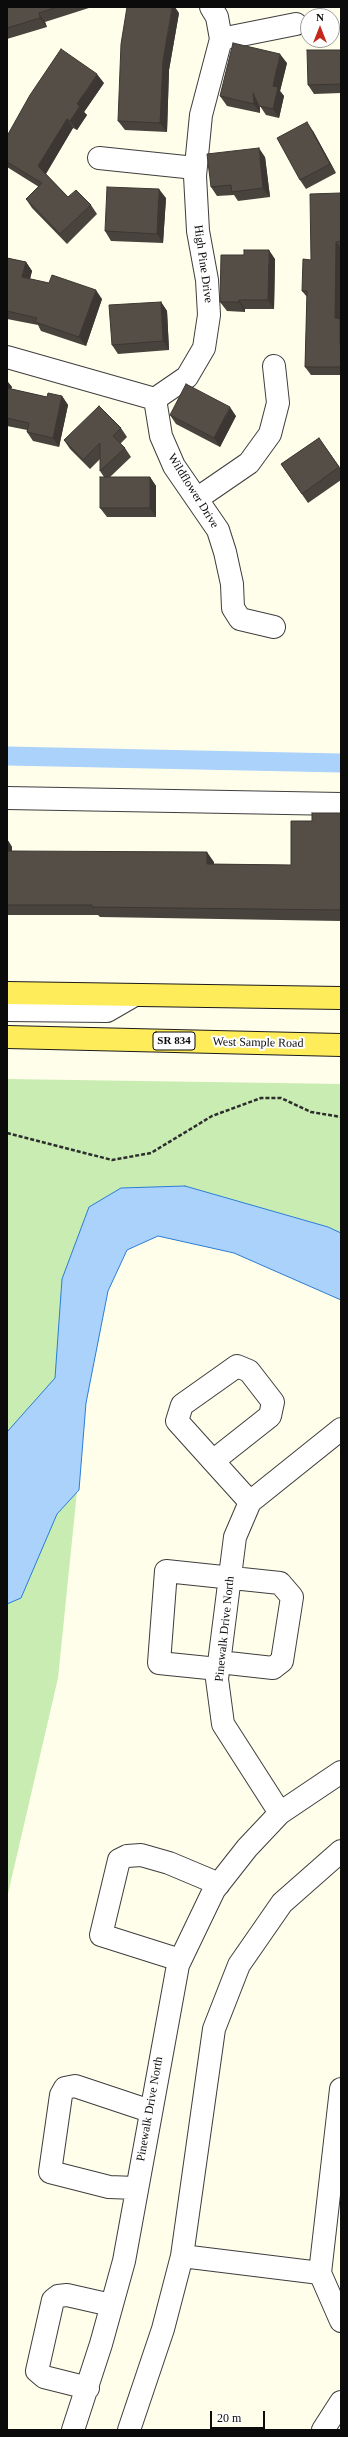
<!DOCTYPE html>
<html>
<head>
<meta charset="utf-8">
<style>
  body { margin:0 }
  #map { position:relative; width:348px; height:2437px; overflow:hidden; background:#fffeea; font-family:Georgia,serif }
  canvas { display:block }
  .frame { position:absolute; inset:0; border:8px solid #0b0b0b; pointer-events:none }
  .north { position:absolute; left:300px; top:8px; width:40px; height:40px; box-sizing:border-box; background:#fff; border:1px solid #9d9d9d; border-radius:50%; rotate:0deg; font-size:11px; font-weight:700; line-height:16px; text-align:center; color:#0b0b0b }
  .north::after { content:''; display:block; margin:auto; width:14px; height:18px; background:#c5271a; clip-path:polygon(50% 0,100% 100%,50% 72%,0 100%) }
  .scale { position:absolute; left:210px; top:2411px; width:55px; height:18px; box-sizing:border-box; border:2px solid #0b0b0b; border-top:0; padding-left:5px; font-size:12px; line-height:14px; white-space:nowrap; color:#0b0b0b; -webkit-text-stroke:3px #fff; paint-order:stroke }
</style>
</head>
<body>
<div id="map">
<canvas width="348" height="2437"></canvas>
<div class="frame"></div>
<div class="north">N</div>
<div class="scale">20 m</div>
</div>
<script>
const g = document.querySelector('canvas').getContext('2d');
g.lineJoin = 'round';
function fillPath(path, color) { g.fillStyle = color; g.fill(path, 'evenodd'); }
const shape = rows => new Path2D(rows.map(r => 'M' + r).join(''));
function trace(path, color, width, dash) { g.strokeStyle = color; g.lineWidth = width; g.lineCap = dash ? 'butt' : 'round'; g.setLineDash(dash || []); g.stroke(path); }
function write(font, color, halo, rows, align = 'center') {
  g.font = font + ' Georgia,serif'; g.lineWidth = 4; g.setLineDash([]); g.textBaseline = 'middle'; g.strokeStyle = halo; g.fillStyle = color; for (const [text, x, y, turn = 0] of rows) {
    g.save(); g.translate(x, y); g.rotate((+turn || 0) * Math.PI / 180); g.textAlign = isNaN(turn) ? turn : align; if (halo) g.strokeText(text, 0, 0); g.fillText(text, 0, 0); g.restore();
  }
}
fillPath(shape([
  [7,1079,341,1084,341,1300,234,1253,158,1236,127,1250,108,1290,86,1403,58,1678,7,1898]
]), '#c8ecb1');
const water = shape([
  [185,1186,328,1227,341,1233,341,1300,234,1253,158,1236,127,1250,108,1291,86,1403,79,1490,57,1514,21,1598,7,1604,7,1432,55,1378,62,1279,89,1207,121,1188,185,1186]
]);
fillPath(water, '#aad2fb');
trace(water, '#2c7dd7', 1);
trace(shape([
  [7,756,341,763]
]), '#aad2fb', 19);
const minor = shape([
  [221,39,296,24],
  [99,158,195,168],
  [7,357,155,399,187,377,204,348,209,315,207,280,198,231,195,176,201,115,221,39,217,17,211,7],
  [155,399,161,436,174,466,218,530,225,552,232,584,233,608,240,619,274,627],
  [198,498,249,463,270,434,278,403,274,366],
  [7,798,341,804],
  [7,1010,107,1011,133,996],
  [341,1429,250,1502,235,1537,217,1679,223,1724,280,1813,341,1772],
  [213,1461,270,1416,273,1402,249,1371,237,1366,182,1405,177,1421,213,1461,250,1502],
  [218,1669,159,1663,166,1571,280,1583,292,1597,282,1661,273,1668,219,1662],
  [180,1960,101,1935,119,1860,127,1856,141,1855,169,1863,219,1884],
  [136,2188,109,2187,50,2172,61,2095,65,2088,75,2086,150,2111],
  [182,2256,320,2273,341,2321],
  [320,2273,341,2089],
  [88,2388,44,2377,37,2371,53,2300,58,2296,67,2295,111,2305],
  [73,2430,101,2344,124,2261,178,1965,214,1890,247,1848,280,1813],
  [129,2430,163,2329,182,2256,214,2029,239,1965,282,1903,341,1851],
  [323,2430,341,2402]
]);
const major = shape([
  [7,993,341,998],
  [7,1037,341,1045]
]);
trace(minor, '#3e3e3e', 24);
trace(major, '#1c1c1c', 24);
trace(shape([
  [7,1133,112,1160,151,1153,212,1116,261,1098,281,1098,311,1112,341,1117]
]), '#2d2d2d', 2.5, [4, 2]);
trace(minor, '#fff', 22);
trace(major, '#ffec5a', 22);
fillPath(shape([
  [7,7,92,7,45,22,47,27,7,39],
  [179,13,169,70,167,132,125,130,118,121],
  [341,50,341,93,314,94,308,85],
  [287,63,280,91,284,96,279,118,266,115,260,106,260,113,227,106,220,96],
  [104,83,84,112,87,115,77,130,73,128,46,174,68,197,91,205,97,214,67,244,32,208,26,199,39,187,7,167,7,136],
  [313,131,336,173,306,189,300,180],
  [265,157,270,197,238,201,234,195,217,196,211,187],
  [341,193,341,375,311,375,305,367,307,297,302,291],
  [166,198,163,243,111,241,105,231],
  [7,258,26,262,32,271,30,279,102,299,86,346,41,331,38,325,7,319],
  [275,259,274,309,245,309,245,312,227,311,220,302],
  [161,302,167,311,169,350,118,354,112,345],
  [7,381,12,387,11,389,47,397,62,396,68,405,59,447,33,441,27,432,27,430,7,426],
  [170,415,236,416,220,447,176,424],
  [121,428,127,437,120,444,125,448,131,457,110,477,150,477,156,486,156,517,107,517,100,508,104,477,100,471,100,459,90,469,70,449,64,440],
  [319,438,341,469,341,480,308,503,281,464],
  [341,813,341,921,100,917,98,915,7,915,7,839,12,847,12,851,214,862,214,864,291,865,312,821]
]), '#49433d');
fillPath(shape([
  [172,7,175,7,179,13,169,70,167,132,160,123,163,61],
  [39,13,45,22,47,27,40,18],
  [280,54,287,63,280,91,284,96,279,118,273,109,273,86],
  [97,74,104,83,84,112,87,115,77,130,70,121,77,104],
  [253,93,259,103,260,113,254,104],
  [67,119,73,128,45,175,38,166],
  [307,122,313,131,336,173,330,164],
  [259,148,265,157,270,197,263,188],
  [159,189,166,198,163,243,157,234],
  [336,242,341,248,341,346,340,345,335,318],
  [269,250,275,259,274,309,268,300],
  [26,262,32,271,28,286,22,277],
  [96,290,102,299,86,346,79,337],
  [239,300,245,309,245,312,239,302],
  [161,302,167,311,169,350,163,341],
  [7,381,12,387,8,396,7,395],
  [62,396,68,405,59,447,53,438],
  [230,407,236,416,220,447,214,438],
  [150,477,156,486,156,517,150,508],
  [7,839,12,847,12,862,7,854],
  [207,852,214,862,214,875,207,864]
]), '#3c3732');
const building = shape([
  [7,7,57,7,39,13,40,18,7,28,7,7],
  [127,7,172,7,163,61,160,123,118,121,121,44,127,7],
  [233,43,280,54,273,86,278,87,273,109,259,106,253,93,254,104,220,96,233,43],
  [61,49,97,74,77,104,80,106,70,121,67,119,38,166,68,197,76,190,91,205,60,234,26,199,42,183,7,162,7,136,30,95,61,49],
  [307,50,341,50,341,84,308,85,307,50],
  [307,122,330,164,300,180,277,138,307,122],
  [259,148,263,188,232,192,231,185,211,187,207,154,259,148],
  [107,187,159,189,157,234,105,231,107,187],
  [341,193,341,241,336,242,335,318,340,319,340,345,341,345,341,367,305,367,307,291,302,291,303,259,311,260,310,194,341,193],
  [244,250,269,250,268,300,239,300,239,302,220,302,221,255,244,255,244,250],
  [7,258,26,262,22,277,49,283,52,275,96,290,79,337,35,322,37,318,7,311,7,258],
  [161,302,163,341,112,345,109,305,161,302],
  [186,384,230,407,214,438,170,415,186,384],
  [7,388,47,397,48,393,62,396,53,438,27,432,29,423,7,418,7,388],
  [99,406,121,428,113,436,125,448,100,471,100,443,83,460,64,440,99,406],
  [319,438,339,467,302,494,281,464,319,438],
  [100,477,150,477,150,508,100,508,100,477],
  [312,813,341,813,341,910,92,907,92,905,7,905,7,851,207,852,207,864,291,865,291,821,312,821,312,813]
]);
fillPath(building, '#554e47');
trace(building, '#3c3732', 1);
for (const [x, y, w] of [
  [174,1041,42]
]) { const box = new Path2D(); box.roundRect(x - w / 2, y - 9, w, 18, 3); g.fillStyle = '#fff'; g.fill(box); trace(box, '#0b0b0b', 1); }
write('bold 11px', '#0b0b0b', null, [
  ["SR 834",174,1041]
]);
write('12px', '#0b0b0b', '#fff', [
  ["High Pine Drive",203,264,82],
  ["Wildflower Drive",193,491,58],
  ["West Sample Road",258,1043,1],
  ["Pinewalk Drive North",225,1629,-84],
  ["Pinewalk Drive North",150,2109,-80]
]);
</script>
</body>
</html>
